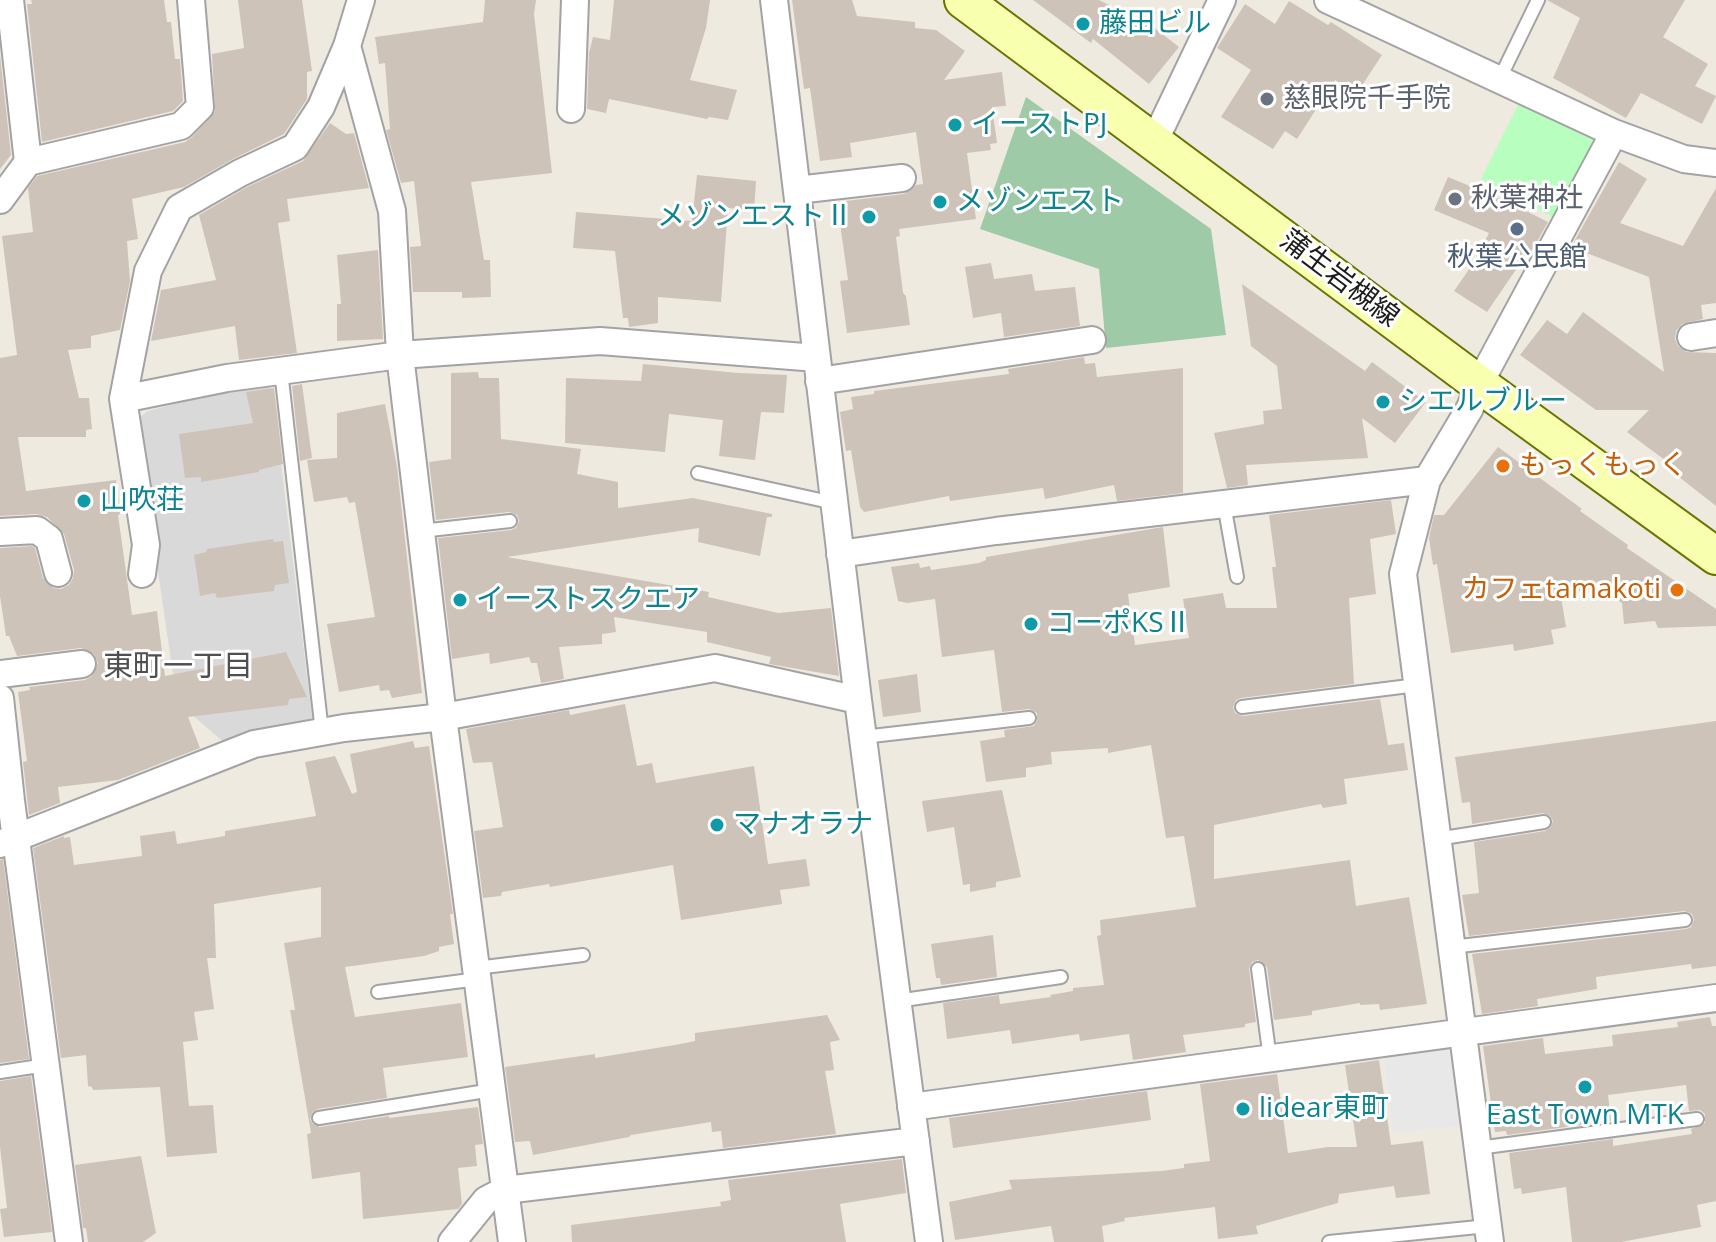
<!DOCTYPE html>
<html>
<head>
<meta charset="utf-8">
<style>
  body { margin:0 }
  canvas { display:block; background:#eeeae0 }
</style>
</head>
<body>
<canvas width="1716" height="1242"></canvas>
<script>
const g = document.querySelector('canvas').getContext('2d');
g.lineJoin = 'round';
function fillPath(path, color) { g.fillStyle = color; g.fill(path, 'evenodd'); }
const shape = rows => new Path2D(rows.map(r => 'M' + r).join(''));
function trace(path, color, width, dash) { g.strokeStyle = color; g.lineWidth = width; g.lineCap = dash ? 'butt' : 'round'; g.setLineDash(dash || []); g.stroke(path); }
function write(font, color, halo, rows, align = 'center') {
  g.font = font + ' "Open Sans","Noto Sans JP",sans-serif'; g.lineWidth = 6; g.setLineDash([]); g.textBaseline = 'middle'; g.strokeStyle = halo; g.fillStyle = color; for (const [text, x, y, turn = 0] of rows) {
    g.save(); g.translate(x, y); g.rotate((+turn || 0) * Math.PI / 180); g.textAlign = isNaN(turn) ? turn : align; if (halo) g.strokeText(text, 0, 0); g.fillText(text, 0, 0); g.restore();
  }
}
fillPath(shape([
  [264,381,272,390,312,717,304,727,227,745,177,702,136,420,148,411]
]), '#dad9d9');
fillPath(shape([
  [1026,97,1211,229,1226,335,1106,348,1099,269,980,229]
]), '#9fcaa7');
fillPath(shape([
  [1521,99,1591,133,1597,152,1558,220,1481,179]
]), '#b7febf');
fillPath(shape([
  [1454,1046,1463,1125,1393,1133,1384,1054]
]), '#e8e8e8');
fillPath(shape([
  [31,0,164,0,167,22,171,22,175,59,180,59,183,101,173,111,42,142,27,4,32,4],
  [238,0,302,0,312,71,307,72,307,99,284,134,233,159,184,187,132,199,138,239,127,241,130,281,120,330,91,336,91,348,68,350,79,398,89,398,92,429,86,430,86,437,18,437,26,491,116,480,120,514,118,515,132,615,157,611,165,676,286,652,307,697,289,699,288,705,188,717,200,748,118,780,58,787,60,803,29,815,23,762,27,761,18,692,30,690,29,687,85,680,92,676,98,663,94,654,81,648,17,656,9,636,6,636,0,596,0,548,32,546,35,548,43,578,53,588,61,589,69,585,73,578,74,570,64,534,47,517,36,514,0,516,0,358,17,355,2,236,33,232,28,188,37,176,185,142,192,137,215,112,212,54,244,48],
  [485,0,536,0,534,14,552,173,471,182,484,260,490,260,491,297,462,298,462,292,413,292,410,247,421,246,414,181,401,183,386,130,390,129,385,63,379,64,375,37,483,22],
  [614,0,710,0,706,28,690,80,737,90,728,120,709,117,707,119,609,99,606,113,587,109,589,53,593,37,610,40],
  [792,0,852,0,857,16,915,22,915,28,936,30,965,51,944,80,1002,72,1006,106,992,107,997,143,990,144,991,150,967,153,976,219,899,229,900,236,896,237,903,293,906,296,910,325,847,333,840,281,848,280,837,202,904,194,916,185,923,184,916,132,850,143,852,157,820,161,810,88,804,89],
  [1033,0,1099,0,1152,26,1179,47,1149,84,1093,39,1091,43],
  [1547,0,1685,0,1663,37,1708,64,1695,86,1716,96,1702,124,1641,93,1626,118,1553,78,1580,18],
  [1289,1,1328,25,1331,22,1382,55,1357,93,1335,80,1297,139,1285,131,1273,149,1221,117,1251,70,1217,48,1245,4,1275,24],
  [0,55,11,155,0,169],
  [330,123,346,134,354,133,369,188,287,199,290,221,278,223,297,353,239,360,235,326,151,341,161,290,216,280,199,215,247,187,303,161],
  [1619,162,1647,179,1620,223,1683,246,1716,188,1716,303,1701,305,1703,319,1682,324,1676,331,1675,339,1678,346,1686,352,1716,353,1716,506,1674,473,1677,469,1627,432,1649,410,1596,410,1520,355,1547,320,1567,334,1583,312,1664,372,1649,277,1571,247],
  [697,175,756,181,754,211,728,208,721,302,658,297,658,323,629,327,628,318,623,318,615,251,573,248,576,212,692,221],
  [1448,177,1506,201,1548,222,1529,256,1526,255,1487,312,1454,291,1474,262,1489,233,1434,210],
  [378,250,383,339,337,341,337,304,341,304,337,255],
  [991,263,994,279,1032,274,1035,291,1075,287,1080,326,1004,337,1001,313,973,318,965,267],
  [1242,284,1365,371,1372,362,1426,402,1395,443,1362,418,1368,458,1246,465,1248,485,1227,488,1214,433,1264,424,1263,411,1282,409,1277,366,1251,346],
  [1084,357,1085,364,1095,363,1097,377,1183,368,1183,493,1117,501,1114,485,1045,499,1043,488,950,501,949,496,864,512,860,507,851,450,846,451,840,412,853,409,851,397,874,394,874,391,1009,374,1008,369],
  [643,364,739,373,787,375,784,413,761,412,755,460,719,456,723,420,669,414,665,452,565,443,566,378,641,381],
  [478,372,479,378,499,378,501,439,581,449,577,474,618,482,618,508,693,498,772,514,772,517,767,517,760,556,698,542,699,528,507,557,709,592,708,597,778,613,831,608,839,676,769,664,771,657,707,642,707,632,614,617,616,632,602,634,602,644,559,647,564,679,541,683,537,663,531,663,529,657,490,664,489,653,452,659,438,538,511,530,516,528,519,521,517,515,509,512,436,520,429,462,451,459,451,373],
  [302,384,312,458,300,461,292,386],
  [274,388,283,464,259,470,259,472,201,482,201,477,185,478,179,434,253,423,246,392],
  [385,404,397,467,422,693,392,698,389,690,380,691,379,685,339,692,327,624,375,617,355,502,349,503,347,497,314,502,307,460,337,458,337,413],
  [1498,447,1582,509,1580,511,1628,545,1627,548,1716,609,1716,626,1658,628,1655,621,1624,624,1622,603,1597,586,1561,597,1566,627,1551,630,1554,644,1514,651,1513,644,1451,653,1437,564,1433,565,1429,538,1434,515,1444,515],
  [1391,500,1396,534,1370,539,1376,594,1349,598,1354,684,1241,698,1236,700,1233,707,1235,713,1243,716,1380,699,1388,745,1404,743,1408,770,1344,779,1347,804,1323,808,1321,804,1214,825,1214,879,1350,860,1356,906,1409,897,1427,1004,1380,1010,1379,1004,1360,1005,1360,1003,1312,1011,1312,1015,1274,1020,1267,967,1258,960,1252,962,1249,969,1256,1022,1245,1024,1245,1027,1183,1035,1186,1052,1133,1060,1129,1034,1080,1041,1079,1034,1012,1044,1010,1030,947,1039,943,1003,999,995,1000,1004,1051,997,1050,995,1073,991,1073,988,1104,985,1097,936,1101,935,1100,920,1196,907,1184,836,1166,838,1151,745,1108,753,1108,748,1051,752,1052,764,1026,768,1026,777,986,782,980,741,1005,737,1004,730,1034,726,1037,721,1037,713,1029,709,1002,712,994,650,942,657,935,599,907,603,898,601,891,567,919,563,920,568,930,566,931,570,979,563,986,560,986,557,1163,527,1170,587,1128,594,1135,645,1189,638,1183,599,1223,593,1226,608,1277,608,1272,567,1276,567,1269,515],
  [273,539,274,542,283,541,289,583,275,585,274,591,217,598,215,593,200,596,194,555,206,552,207,549],
  [917,674,921,712,883,717,878,680],
  [625,704,637,766,652,763,656,783,754,766,768,864,806,859,810,886,780,890,782,904,681,920,673,865,550,887,549,884,502,892,501,896,483,898,474,831,503,827,492,762,473,763,466,729,569,710,570,715],
  [1716,721,1716,966,1692,969,1691,964,1596,977,1597,989,1537,999,1538,1006,1482,1014,1472,954,1686,929,1691,927,1694,920,1692,914,1684,911,1469,936,1462,895,1479,893,1474,842,1545,831,1550,828,1553,821,1550,816,1543,813,1472,824,1470,802,1462,803,1455,757],
  [413,741,415,748,429,746,453,914,450,914,454,944,439,947,439,951,424,956,345,967,355,1017,461,1003,468,1057,383,1068,387,1098,318,1109,313,1112,310,1119,313,1124,320,1127,389,1116,389,1118,478,1107,483,1144,475,1145,477,1166,458,1168,462,1204,458,1209,363,1219,360,1172,312,1179,307,1134,311,1133,290,1010,295,1010,284,943,321,937,321,887,214,904,216,958,207,958,214,1009,194,1012,198,1040,183,1042,189,1106,213,1105,217,1153,167,1157,160,1087,93,1090,92,1087,88,1086,86,1055,61,1058,33,848,64,836,64,838,70,837,74,865,142,856,140,836,175,831,177,844,225,836,225,831,316,816,305,762,335,756,352,794,357,792,350,754],
  [1002,790,1021,877,996,882,996,887,970,892,970,884,963,885,954,827,927,832,922,801],
  [3,859,29,1059,0,1063,0,860],
  [993,935,997,977,941,985,940,978,936,978,931,944],
  [827,1015,840,1040,830,1042,834,1070,825,1071,836,1134,723,1148,721,1131,712,1132,711,1122,631,1135,629,1137,533,1155,530,1141,515,1142,505,1067,595,1054,595,1058,675,1045,695,1041,695,1033],
  [1710,1017,1712,1026,1716,1026,1716,1201,1697,1205,1701,1227,1621,1242,1572,1242,1566,1187,1522,1194,1521,1188,1514,1189,1509,1153,1613,1139,1613,1146,1692,1134,1691,1129,1705,1123,1705,1114,1700,1110,1689,1111,1686,1085,1608,1095,1611,1121,1507,1135,1506,1131,1495,1132,1483,1046,1543,1038,1545,1054,1613,1046,1612,1035,1678,1027,1677,1022],
  [1379,1060,1391,1145,1423,1141,1430,1194,1396,1198,1394,1186,1339,1194,1338,1203,1256,1226,1258,1234,1218,1239,1215,1207,1124,1218,1125,1221,1102,1226,1104,1242,1054,1242,1051,1226,955,1240,949,1202,1012,1189,1009,1180,1161,1171,1184,1168,1184,1164,1210,1161,1200,1084,1277,1074,1288,1153,1328,1147,1357,1147,1345,1065],
  [31,1076,52,1232,4,1237,0,1209,7,1208,0,1147,0,1081],
  [1147,1091,1151,1120,953,1148,949,1118],
  [141,1156,156,1233,143,1242,88,1242,86,1228,83,1228,75,1165],
  [902,1159,906,1193,840,1204,846,1242,572,1242,571,1225,721,1206,720,1202,731,1200,728,1180]
]), '#cec3b9');
const lane = shape([
  [1499,80,1538,0],
  [281,371,322,732],
  [698,473,834,503],
  [1224,504,1237,577],
  [421,531,510,521],
  [1242,707,1417,685],
  [863,737,1029,718],
  [1437,839,1544,822],
  [1451,947,1685,920],
  [476,968,583,955],
  [1258,969,1270,1059],
  [378,992,478,979],
  [897,1001,1061,977],
  [0,1072,46,1065],
  [319,1118,492,1090],
  [1478,1148,1697,1119],
  [1329,1242,1488,1226]
]);
const street = shape([
  [361,0,347,46,392,211,400,355,443,717,512,1242],
  [774,0,858,700,929,1242],
  [1328,0,1614,133,1684,159,1716,163],
  [571,109,575,0],
  [1154,142,1222,0],
  [28,162,181,126,200,107,191,0],
  [797,190,902,178],
  [0,200,28,162,10,0],
  [1691,337,1716,333],
  [819,381,1092,340],
  [123,399,227,378,400,355,600,341,817,358],
  [0,532,37,530,49,539,58,573],
  [840,554,996,531,1427,480],
  [142,574,146,545,123,399,148,271,179,208,240,173,295,147,321,107,347,46],
  [0,674,82,664],
  [0,698,11,801,69,1242],
  [0,844,254,744,344,728,443,717,715,668,858,700],
  [911,1107,1716,998],
  [452,1242,486,1200,505,1190,916,1141],
  [1490,1242,1403,574,1427,480,1470,408,1479,384,1614,133]
]);
const secondary = shape([
  [963,0,1479,384,1716,556]
]);
trace(lane, '#a3a3a3', 16);
trace(street, '#a3a3a3', 30);
trace(secondary, '#657600', 40);
trace(lane, '#fff', 12);
trace(street, '#fff', 26);
trace(secondary, '#f8ffae', 36);
for (const [x, y, r, color] of [
  [1083,24,8,"#0f9aa8"],
  [1267,99,8,"#6b7280"],
  [955,125,8,"#0f9aa8"],
  [1455,199,8,"#6b7280"],
  [940,202,8,"#0f9aa8"],
  [869,217,8,"#0f9aa8"],
  [1517,229,8,"#5c6f8a"],
  [1383,402,8,"#0f9aa8"],
  [1503,466,8,"#e8710a"],
  [84,501,8,"#0f9aa8"],
  [1677,590,8,"#e8710a"],
  [460,600,8,"#0f9aa8"],
  [1031,624,8,"#0f9aa8"],
  [717,825,8,"#0f9aa8"],
  [1585,1087,8,"#0f9aa8"],
  [1243,1109,8,"#0f9aa8"]
]) { const dot = new Path2D(); dot.arc(x, y, r, 0, 2 * Math.PI); g.fillStyle = color; g.fill(dot); trace(dot, '#fff', 3); }
write('28px', '#0d838f', '#fff', [
  ["藤田ビル",1099,24],
  ["イーストPJ",971,125],
  ["メゾンエスト",956,202],
  ["メゾンエストⅡ",853,217,"right"],
  ["シエルブルー",1399,402],
  ["山吹荘",100,501],
  ["イーストスクエア",476,600],
  ["コーポKSⅡ",1047,624],
  ["マナオラナ",733,825],
  ["lidear東町",1259,1109],
  ["East Town MTK",1585,1116,"center"]
], 'left');
write('28px', '#5b616d', '#fff', [
  ["慈眼院千手院",1283,99],
  ["秋葉神社",1471,199]
], 'left');
write('28px', '#4e5e75', '#fff', [
  ["秋葉公民館",1517,258]
]);
write('28px', '#1c1c1c', '#fff', [
  ["蒲生岩槻線",1339,279,37]
]);
write('28px', '#c56008', '#fff', [
  ["もっくもっく",1519,466],
  ["カフェtamakoti",1661,590,"right"]
], 'left');
write('30px', '#4f4f4f', '#fff', [
  ["東町一丁目",178,667]
]);
</script>
</body>
</html>
